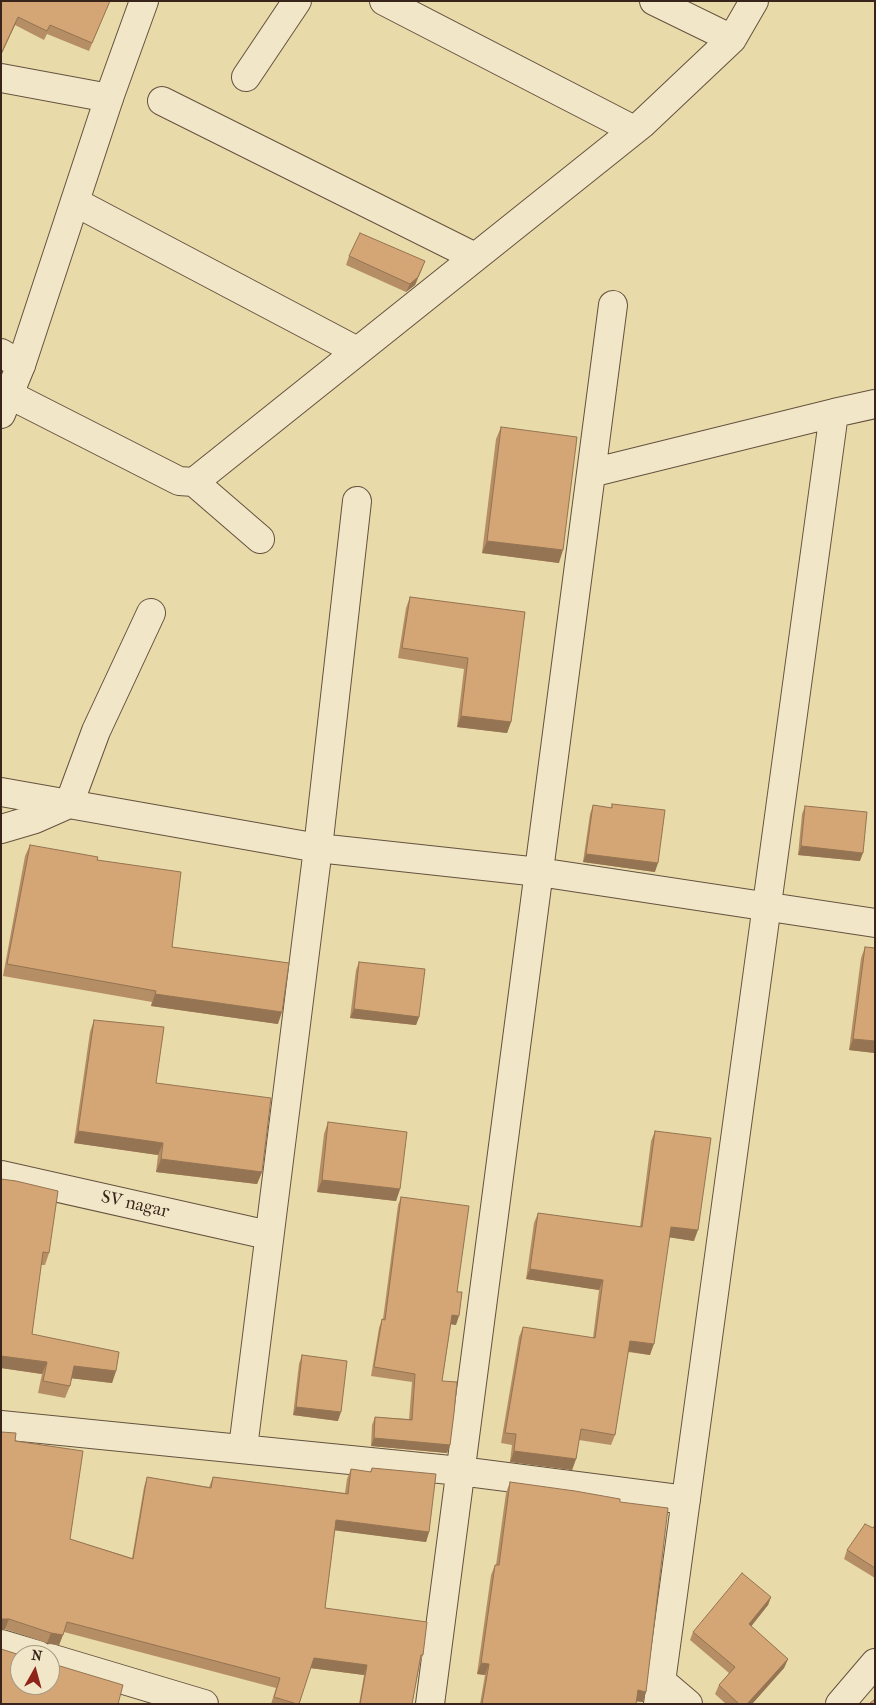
<!DOCTYPE html>
<html>
<head>
<meta charset="utf-8">
<style>
  body { margin:0 }
  #map { position:relative; width:876px; height:1705px; overflow:hidden; background:#e9daaa; font-family:"IM FELL French Canon",serif }
  canvas { display:block }
  .frame { position:absolute; inset:0; border:2px solid #39241b; pointer-events:none }
  .north { position:absolute; left:10px; top:1645px; width:50px; height:50px; box-sizing:border-box; background:#f1e7c8; border:1px solid #a79983; border-radius:50%; rotate:7deg; font-size:14px; font-weight:700; line-height:20px; text-align:center; color:#39241b }
  .north::after { content:''; display:block; margin:auto; width:18px; height:22px; background:#8f2418; clip-path:polygon(50% 0,100% 100%,50% 72%,0 100%) }
</style>
</head>
<body>
<div id="map">
<canvas width="876" height="1705"></canvas>
<div class="frame"></div>
<div class="north">N</div>
</div>
<script>
const g = document.querySelector('canvas').getContext('2d');
g.lineJoin = 'round';
const shape = rows => new Path2D(rows.map(r => 'M' + r).join(''));
function trace(path, color, width, dash) { g.strokeStyle = color; g.lineWidth = width; g.lineCap = dash ? 'butt' : 'round'; g.setLineDash(dash || []); g.stroke(path); }
function fillPath(path, color) { g.fillStyle = color; g.fill(path, 'evenodd'); }
function write(font, color, halo, rows, align = 'center') {
  g.font = font + ' "IM FELL French Canon",serif'; g.lineWidth = 4; g.setLineDash([]); g.textBaseline = 'middle'; g.strokeStyle = halo; g.fillStyle = color; for (const [text, x, y, turn = 0] of rows) {
    g.save(); g.translate(x, y); g.rotate((+turn || 0) * Math.PI / 180); g.textAlign = isNaN(turn) ? turn : align; if (halo) g.strokeText(text, 0, 0); g.fillText(text, 0, 0); g.restore();
  }
}
const minor = shape([
  [384,1,634,130],
  [654,1,732,39,754,1],
  [246,77,297,1],
  [1,78,109,98],
  [162,101,475,257],
  [75,202,357,351],
  [1,353,21,365],
  [8,394,179,481,194,482,642,124,732,39],
  [591,473,834,413,875,404],
  [194,482,260,539],
  [1,792,318,848,539,872,875,923],
  [1,829,35,819,69,804,96,731,151,613],
  [1,1175,268,1235],
  [1,1425,460,1471,686,1500],
  [243,1448,318,848,357,501],
  [1,1644,38,1655],
  [50,1658,204,1704],
  [661,1681,688,1704],
  [430,1704,613,305],
  [658,1704,834,413],
  [840,1704,875,1663]
]);
const tertiary = shape([
  [1,414,21,365,109,98,144,1]
]);
trace(minor, '#65523f', 30);
trace(tertiary, '#65523f', 30);
trace(minor, '#f1e7c8', 28);
trace(tertiary, '#f1e7c8', 28);
fillPath(shape([
  [1,1,106,10,89,51,47,34,44,40,15,25,1,55],
  [349,256,422,269,415,285,406,292,346,265],
  [501,427,559,563,482,553,496,439],
  [410,597,525,612,511,722,507,733,457,727,464,669,398,658,406,608],
  [612,804,655,872,583,862,590,814,593,805,611,808],
  [805,806,860,861,798,855,802,814],
  [30,845,97,860,172,947,278,1024,151,1006,152,1002,3,976,25,856],
  [865,947,875,1053,849,1050,861,958],
  [359,962,419,1017,416,1025,350,1018,356,970],
  [94,1020,156,1083,262,1172,257,1184,156,1172,158,1155,74,1143,90,1032],
  [328,1122,400,1189,396,1201,317,1192,324,1134],
  [655,1131,694,1241,669,1237,650,1355,628,1352,615,1435,611,1445,579,1440,576,1459,572,1470,510,1462,512,1445,501,1443,519,1337,523,1327,593,1338,599,1290,526,1279,534,1223,538,1213,640,1227,651,1141],
  [1,1179,49,1253,45,1265,41,1265,32,1334,116,1371,112,1383,71,1378,70,1386,65,1398,38,1393,42,1374,1,1368],
  [401,1197,457,1292,456,1325,451,1324,442,1381,450,1445,447,1453,371,1446,372,1425,375,1417,409,1419,412,1382,371,1376,379,1328,382,1319,383,1319,398,1205],
  [302,1355,338,1421,293,1415,299,1364],
  [1,1432,15,1441,70,1539,132,1558,144,1487,147,1477,209,1487,213,1477,345,1493,347,1479,351,1469,370,1472,372,1468,429,1532,426,1542,335,1530,325,1608,423,1655,420,1663,412,1704,359,1704,364,1675,310,1668,299,1704,271,1704,276,1688,64,1632,59,1645,47,1643,5,1629,1,1629],
  [510,1482,620,1502,643,1702,636,1701,636,1704,480,1704,485,1675,477,1674,491,1575,495,1565,496,1565,506,1493],
  [875,1525,875,1578,844,1559,847,1550,873,1528],
  [771,1597,768,1605,751,1626,788,1659,784,1668,752,1704,726,1704,715,1694,719,1685,729,1673,690,1640,693,1632]
]), '#b68e65');
fillPath(shape([
  [18,17,15,25,1,55,1,54],
  [425,261,415,285,406,292,410,284],
  [487,541,563,550,559,563,482,553],
  [461,716,511,722,507,733,457,727],
  [801,846,863,853,860,861,798,855],
  [586,854,658,863,655,872,583,862],
  [155,994,282,1012,278,1024,151,1006],
  [354,1009,419,1017,416,1025,350,1018],
  [853,1039,875,1041,875,1053,849,1050],
  [78,1131,163,1143,158,1155,74,1143],
  [161,1159,262,1172,257,1184,156,1172],
  [322,1180,400,1189,396,1201,317,1192],
  [671,1227,698,1230,694,1241,667,1237],
  [530,1269,603,1280,599,1290,526,1279],
  [452,1315,459,1316,456,1325,449,1324],
  [630,1341,654,1344,650,1355,626,1351],
  [1,1356,47,1362,42,1374,1,1368],
  [74,1366,116,1371,112,1383,69,1378],
  [296,1407,341,1412,338,1421,293,1415],
  [374,1438,450,1445,447,1453,371,1446],
  [514,1451,576,1459,572,1470,510,1462],
  [336,1520,429,1532,426,1542,332,1530],
  [771,1597,768,1605,746,1633,749,1624],
  [1,1619,9,1619,5,1629,1,1629],
  [51,1633,63,1635,59,1645,47,1643],
  [314,1658,367,1665,364,1675,310,1668],
  [788,1659,784,1668,752,1704,747,1704],
  [481,1663,489,1664,485,1675,477,1674],
  [638,1690,646,1692,643,1702,634,1701]
]), '#947452');
const building = shape([
  [1,1,110,1,92,43,50,25,47,31,18,17,1,54,1,1],
  [360,233,425,261,418,277,410,284,349,256,360,233],
  [501,427,577,437,563,550,487,541,501,427],
  [410,597,525,612,511,722,461,716,468,658,402,648,410,597],
  [612,804,665,810,658,863,586,854,593,805,612,808,612,804],
  [805,806,867,812,863,853,801,846,805,806],
  [30,845,98,857,97,860,181,872,172,947,289,963,282,1012,155,994,156,991,7,964,30,845],
  [865,947,875,948,875,1041,853,1039,865,947],
  [359,962,425,969,419,1017,354,1009,359,962],
  [94,1020,164,1027,156,1083,271,1098,262,1172,161,1159,163,1143,78,1131,94,1020],
  [328,1122,407,1132,400,1189,322,1180,328,1122],
  [655,1131,711,1138,698,1230,671,1227,654,1344,630,1341,615,1435,581,1429,576,1459,514,1451,516,1434,505,1433,523,1327,595,1338,603,1280,530,1269,538,1213,642,1227,655,1131],
  [1,1179,16,1181,58,1191,49,1253,43,1252,32,1334,119,1352,116,1371,74,1366,70,1386,43,1381,47,1362,1,1356,1,1179],
  [401,1197,469,1206,457,1292,462,1292,459,1316,452,1315,442,1381,457,1382,454,1413,450,1445,374,1438,375,1417,412,1420,415,1374,374,1367,382,1319,385,1320,401,1197],
  [302,1355,347,1361,341,1412,296,1407,302,1355],
  [1,1432,16,1433,15,1441,83,1451,70,1539,133,1559,147,1477,211,1488,213,1477,348,1494,351,1469,371,1472,372,1468,436,1474,429,1532,336,1520,325,1608,427,1622,423,1655,421,1655,412,1704,360,1704,367,1665,314,1658,299,1704,297,1704,274,1697,280,1678,67,1622,63,1635,51,1633,9,1619,1,1619,1,1432],
  [510,1482,575,1491,620,1499,620,1502,668,1508,646,1692,638,1690,636,1704,482,1704,489,1664,481,1663,495,1565,499,1565,510,1482],
  [865,1524,873,1528,875,1525,875,1568,847,1550,865,1524],
  [742,1573,771,1597,749,1624,788,1659,747,1704,739,1704,719,1685,735,1667,693,1632,742,1573],
  [1,1649,20,1655,20,1685,50,1685,50,1663,123,1685,118,1704,1,1704,1,1649],
  [875,1699,875,1704,869,1704,875,1699]
]);
fillPath(building, '#d4a575');
trace(building, '#947452', 1);
write('18px', '#39241b', '#f1e7c8', [
  ["SV nagar",135,1205,13]
]);
</script>
</body>
</html>
